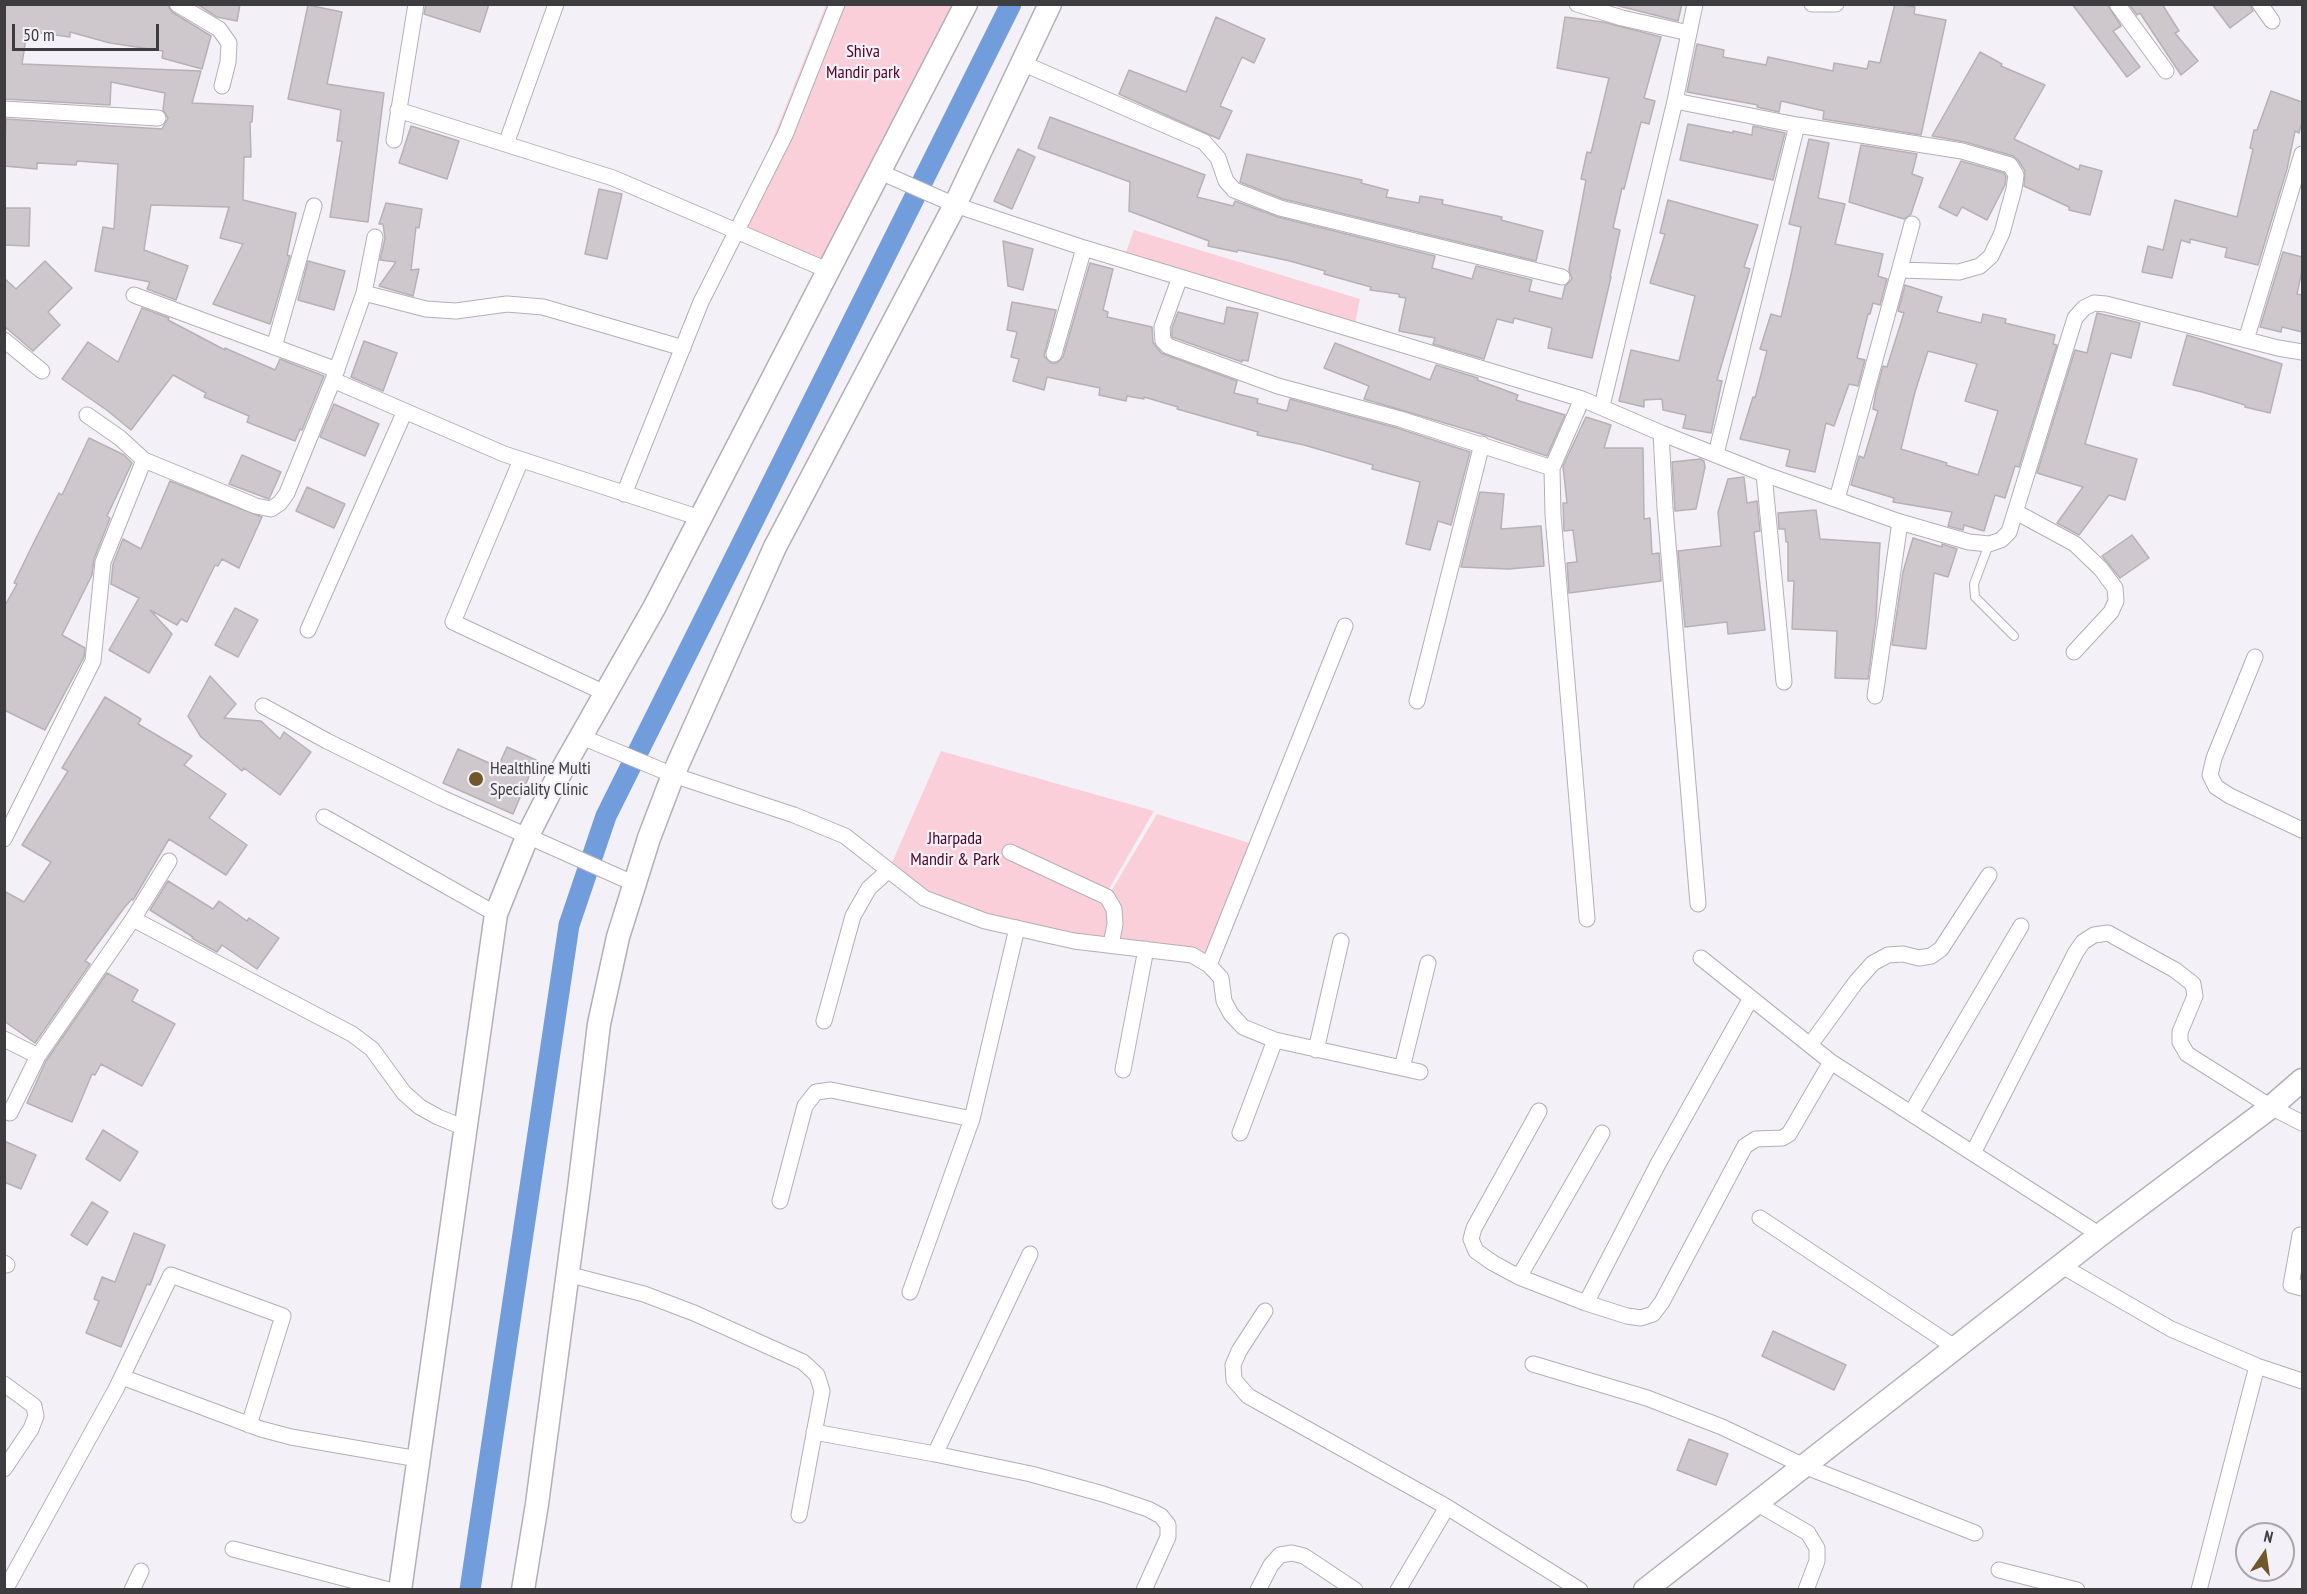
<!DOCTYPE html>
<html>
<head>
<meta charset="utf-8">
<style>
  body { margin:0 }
  #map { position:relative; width:2307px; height:1594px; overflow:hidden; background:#f4f0f7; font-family:"PT Sans Narrow",sans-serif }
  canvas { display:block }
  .frame { position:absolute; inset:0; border:6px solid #3d3c3f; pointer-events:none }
  .north { position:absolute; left:2235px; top:1522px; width:60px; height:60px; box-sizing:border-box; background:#f4f0f7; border:2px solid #aba8ad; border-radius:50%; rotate:13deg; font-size:16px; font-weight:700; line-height:24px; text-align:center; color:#3d3c3f }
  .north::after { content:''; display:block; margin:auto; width:21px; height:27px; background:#715729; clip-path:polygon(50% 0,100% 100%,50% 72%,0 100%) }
  .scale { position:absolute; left:12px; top:24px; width:147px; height:27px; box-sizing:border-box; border:3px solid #3d3c3f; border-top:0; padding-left:8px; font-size:18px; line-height:21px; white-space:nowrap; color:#3d3c3f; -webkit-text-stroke:4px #f4f0f7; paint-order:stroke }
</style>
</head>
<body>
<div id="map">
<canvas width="2307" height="1594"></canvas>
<div class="frame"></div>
<div class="north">N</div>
<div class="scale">50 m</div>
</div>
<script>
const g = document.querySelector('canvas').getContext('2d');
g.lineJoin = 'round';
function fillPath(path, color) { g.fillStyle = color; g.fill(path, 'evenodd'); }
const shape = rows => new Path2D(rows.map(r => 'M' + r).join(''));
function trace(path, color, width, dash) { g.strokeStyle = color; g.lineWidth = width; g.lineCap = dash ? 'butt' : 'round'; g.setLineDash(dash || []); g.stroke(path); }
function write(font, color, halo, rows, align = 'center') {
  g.font = font + ' "PT Sans Narrow",sans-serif'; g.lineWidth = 4.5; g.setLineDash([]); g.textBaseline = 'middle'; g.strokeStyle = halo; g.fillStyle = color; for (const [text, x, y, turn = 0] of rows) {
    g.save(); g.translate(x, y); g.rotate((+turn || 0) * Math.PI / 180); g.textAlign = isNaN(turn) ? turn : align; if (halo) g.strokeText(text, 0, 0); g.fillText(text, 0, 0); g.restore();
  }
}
fillPath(shape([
  [826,5,955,5,822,264,737,229],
  [1134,230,1360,299,1355,324,1126,252],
  [941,751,1154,811,1106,894,1104,900,1112,910,1108,941,1017,925,925,895,890,867],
  [1157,814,1256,845,1209,963,1112,943,1109,895]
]), '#fbcfda');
trace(shape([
  [470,1590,569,925,606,816,1011,4]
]), '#729ddc', 21);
const building = shape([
  [4,4,167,4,172,12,211,36,202,69,162,58,163,51,110,43,70,32,70,37,27,31,22,64,201,71,192,103,253,106,252,122,250,122,251,157,244,157,243,200,296,213,287,255,290,256,270,324,213,304,243,244,220,238,229,207,151,205,144,250,188,266,176,300,147,289,150,282,95,271,103,227,114,229,118,164,77,161,76,165,37,163,37,169,4,166,6,119,162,129,168,118,163,110,165,93,111,82,110,105,4,99,4,4],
  [197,4,240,4,237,21,217,17,197,4],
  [426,4,489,4,480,32,424,14,426,4],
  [1611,4,1682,4,1678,21,1611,4],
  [1895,4,1915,7,1914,14,1946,20,1921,135,1823,119,1824,111,1781,101,1779,112,1757,107,1758,105,1687,92,1697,44,1724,50,1723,57,1766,65,1768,57,1833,71,1834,63,1867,69,1869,61,1880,63,1895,4],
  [2072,4,2107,4,2121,26,2113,31,2140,67,2127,77,2072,4],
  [2129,4,2162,4,2179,31,2175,33,2198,61,2181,75,2140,13,2137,15,2129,4],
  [2212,4,2250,4,2253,11,2230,28,2212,4],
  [308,5,342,12,327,84,384,93,368,222,330,217,342,141,337,141,341,110,288,99,308,5],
  [1216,17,1265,39,1254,63,1242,57,1220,106,1232,111,1219,139,1119,94,1129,70,1186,92,1216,17],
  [1565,17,1603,22,1661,37,1644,98,1655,101,1649,124,1641,122,1624,189,1622,188,1613,228,1620,230,1610,277,1611,277,1592,358,1548,348,1552,328,1514,318,1513,323,1497,319,1484,359,1433,344,1435,338,1399,331,1406,298,1399,297,1399,294,1370,290,1371,287,1324,274,1325,271,1290,261,1238,250,1237,252,1208,246,1209,241,1129,211,1130,182,1038,148,1050,117,1205,175,1197,197,1233,206,1235,201,1278,217,1435,256,1432,268,1472,279,1476,266,1532,280,1529,291,1562,299,1565,286,1572,279,1569,270,1586,180,1581,179,1587,152,1591,153,1609,78,1557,68,1565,17],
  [1980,52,2002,64,2001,66,2045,85,2014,139,2079,170,2080,165,2102,171,2090,215,2069,210,2069,207,2024,186,2025,171,2018,160,2013,156,1965,142,1932,136,1980,52],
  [2271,91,2302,102,2302,122,2299,133,2295,131,2287,169,2258,265,2225,257,2227,248,2190,239,2190,243,2181,240,2172,278,2142,272,2148,246,2163,250,2175,200,2237,217,2253,149,2250,148,2254,130,2257,130,2271,91],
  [1688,124,1733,133,1733,131,1752,135,1753,126,1785,133,1773,180,1680,160,1688,124],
  [411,126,459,141,447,179,399,163,411,126],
  [1809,139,1829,143,1818,198,1845,204,1835,244,1883,254,1878,276,1887,279,1880,305,1873,303,1870,314,1868,314,1857,358,1865,360,1858,386,1849,384,1834,426,1826,423,1815,472,1786,466,1790,450,1740,439,1753,397,1755,398,1767,351,1760,349,1771,314,1781,317,1792,270,1801,227,1789,224,1809,139],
  [1861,145,1917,154,1912,174,1923,178,1911,214,1904,219,1849,202,1861,145],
  [1018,149,1035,157,1012,209,994,201,1018,149],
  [1247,154,1362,180,1361,183,1388,190,1386,197,1419,203,1420,196,1443,200,1442,204,1502,217,1501,220,1543,231,1536,261,1283,199,1240,182,1247,154],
  [1961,161,2004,173,2006,177,2005,185,1987,220,1962,207,1957,216,1939,207,1961,161],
  [599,189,622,194,607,259,585,254,599,189],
  [1668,200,1758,225,1744,267,1750,269,1717,380,1722,381,1711,433,1683,428,1686,415,1663,410,1662,399,1644,400,1644,407,1619,401,1631,350,1679,361,1695,296,1650,283,1665,234,1660,233,1668,200],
  [386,203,422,209,419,228,416,227,411,270,419,269,413,296,379,286,396,262,380,260,385,238,383,224,379,224,386,203],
  [4,208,30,208,29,246,4,245,4,208],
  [1003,241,1033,249,1023,290,1008,286,1003,241],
  [2283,252,2302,257,2302,270,2297,294,2302,295,2302,332,2282,327,2281,332,2260,327,2283,252],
  [45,261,72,288,48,312,60,325,33,351,4,326,4,278,16,289,45,261],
  [308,261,345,271,334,310,298,300,308,261],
  [1090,263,1113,269,1103,310,1108,312,1107,317,1152,327,1153,342,1161,353,1237,381,1234,393,1258,399,1257,403,1287,411,1290,399,1397,428,1470,452,1451,525,1438,521,1430,550,1406,544,1420,482,1372,469,1373,465,1304,445,1257,435,1258,432,1177,409,1178,407,1144,397,1144,399,1127,396,1126,401,1099,395,1100,388,1047,377,1044,390,1013,381,1019,359,1011,357,1017,332,1007,330,1012,302,1056,310,1044,356,1051,363,1057,363,1063,357,1090,263],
  [1905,285,1942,297,1937,312,1981,323,1983,314,2006,319,2005,323,2055,335,2053,344,2057,345,2019,467,2015,466,2005,498,1995,495,1984,531,1964,525,1963,530,1948,526,1952,512,1893,502,1894,498,1851,485,1859,456,1864,458,1878,411,1873,409,1876,392,1883,366,1887,367,1904,313,1898,311,1905,285],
  [1928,351,1977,364,1965,401,1998,411,1978,475,1946,465,1947,463,1901,449,1915,392,1928,351],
  [1227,307,1258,313,1248,361,1242,360,1242,362,1172,337,1172,328,1178,312,1224,324,1227,307],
  [142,308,169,318,168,320,225,350,225,348,275,370,280,359,324,376,302,430,300,429,295,441,247,422,249,416,204,397,206,393,173,375,131,430,108,411,62,379,88,342,118,362,142,308],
  [2097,313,2140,323,2131,358,2111,353,2085,444,2137,459,2125,500,2109,495,2079,535,2057,523,2083,487,2037,473,2075,350,2087,353,2097,313],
  [2187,335,2282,364,2270,413,2245,407,2245,405,2202,392,2173,385,2187,335],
  [364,341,397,353,383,391,351,377,364,341],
  [1335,343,1430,380,1436,365,1478,378,1477,380,1518,395,1516,400,1565,415,1547,456,1485,435,1364,399,1369,386,1324,368,1335,343],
  [334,404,379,424,365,456,320,437,334,404],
  [1586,417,1611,425,1604,448,1643,448,1644,519,1650,518,1652,554,1659,553,1661,581,1569,593,1567,563,1577,562,1573,530,1564,531,1563,503,1567,503,1563,466,1586,417],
  [89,438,124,455,132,463,107,516,110,518,94,559,92,575,62,635,85,648,84,657,45,730,4,710,4,607,17,584,14,583,34,542,59,493,62,495,89,438],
  [242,455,281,472,269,499,229,484,242,455],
  [1700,459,1704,461,1705,467,1696,509,1675,511,1672,462,1700,459],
  [1744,477,1747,503,1757,501,1760,531,1754,532,1765,630,1728,634,1727,622,1685,627,1678,551,1721,546,1718,512,1728,479,1744,477],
  [170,481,262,517,239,568,222,559,218,566,215,565,187,622,181,619,177,625,150,610,172,634,149,673,109,650,139,598,111,584,113,564,123,539,141,549,170,481],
  [307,487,345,504,334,528,296,511,307,487],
  [1480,492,1504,494,1501,529,1541,526,1544,566,1508,569,1461,567,1480,492],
  [1816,510,1820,539,1880,543,1876,618,1868,679,1835,678,1837,631,1792,629,1794,581,1788,581,1788,542,1786,542,1785,529,1779,529,1778,513,1816,510],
  [2132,535,2149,558,2120,578,2102,556,2132,535],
  [1913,538,1942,547,1942,544,1957,549,1948,577,1934,573,1926,649,1892,645,1903,572,1913,538],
  [235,608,258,620,238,657,215,645,235,608],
  [210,676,236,704,224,718,261,721,280,739,284,732,311,752,280,795,244,768,242,771,201,737,188,716,210,676],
  [105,697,141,719,138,724,192,756,184,765,226,794,209,818,247,845,226,875,169,839,133,900,132,899,124,908,85,961,90,964,35,1043,4,1021,4,891,24,902,51,862,22,845,68,771,62,768,105,697],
  [507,747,536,760,513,814,443,783,458,749,498,767,507,747],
  [168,881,213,909,219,901,247,921,249,918,279,938,257,969,222,945,217,952,197,941,192,938,193,937,150,910,168,881],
  [107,973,138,990,132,1001,175,1024,142,1086,101,1064,95,1075,92,1074,72,1122,27,1103,46,1061,107,973],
  [103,1130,138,1152,120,1181,86,1159,103,1130],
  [4,1141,36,1155,21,1189,4,1182,4,1141],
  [92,1202,108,1212,87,1245,71,1235,92,1202],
  [134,1233,165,1245,150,1285,147,1284,121,1347,86,1333,99,1301,94,1299,102,1277,115,1282,134,1233],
  [1773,1331,1846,1365,1834,1390,1762,1356,1773,1331],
  [1689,1439,1728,1454,1716,1485,1677,1470,1689,1439]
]);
fillPath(building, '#cec7cc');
trace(building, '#b8b0b6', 1.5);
const lane = shape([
  [1989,544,1974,584,1975,597,2014,636]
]);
const street = shape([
  [177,4,219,29,229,43,228,62,222,86],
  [1577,4,1622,18,1689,33],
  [1812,4,1836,4],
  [2117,4,2166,71],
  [2260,4,2272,21],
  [1022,63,1204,142,1218,158,1226,181,1234,190,1280,208,1562,277],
  [1675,101,1797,125,1962,151,2010,165,2016,175,2014,189,2002,233,1991,256,1980,266,1959,272,1901,270],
  [4,109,158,118],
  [398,110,613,178,827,270],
  [394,140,416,4],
  [506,144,556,4],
  [880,172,955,205,1084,248,1582,399,1661,433,1764,474,1900,522,1969,542,1989,544,2001,540,2009,532,2075,318,2084,308,2094,303,2106,304,2278,348,2302,352],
  [1180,277,1162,327,1163,341,1168,346,1278,386,1400,419,1552,468],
  [364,293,426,309,456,311,507,304,543,307,683,348],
  [134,295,337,370],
  [4,340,42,371],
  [2246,340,2302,154],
  [274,347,314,206],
  [1054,354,1084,248],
  [333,380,504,454,700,518],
  [1582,399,1552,468,1553,515,1587,919],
  [1602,406,1675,101,1695,4],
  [87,415,120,438,144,460,256,506,271,509,280,503,287,493,333,380,364,293,375,237],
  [1661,433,1665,508,1698,904],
  [1716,454,1797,125],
  [521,460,453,622,607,694],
  [1764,474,1784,682],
  [624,494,701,302,785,135,837,4],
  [1837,499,1912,224],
  [2016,512,2075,544,2101,569,2115,588,2116,601,2111,612,2074,652],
  [308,630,405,411],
  [2255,657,2214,758,2210,775,2216,787,2230,796,2302,830],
  [1875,696,1900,522],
  [1417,701,1482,444],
  [263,706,327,741,442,798,635,884],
  [582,737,673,775,794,815,845,836,924,898,985,921,1074,941,1192,955,1209,965,1221,978,1224,1001,1231,1014,1243,1027,1275,1040,1420,1072],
  [324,817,496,914],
  [4,839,93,661,103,562,144,460],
  [1010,852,1107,897,1114,909,1115,924,1111,945],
  [133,919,352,1034,372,1049,404,1093,420,1107,438,1117,465,1128],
  [1701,958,1831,1062,2100,1235],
  [1209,965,1345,626],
  [824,1021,853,916,869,888,888,871],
  [4,1039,38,1056],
  [1810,1045,1856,982,1873,963,1888,955,1903,954,1919,958,1931,956,1941,949,1989,875],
  [1316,1050,1341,941],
  [1402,1068,1428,963],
  [1123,1070,1146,949],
  [1539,1111,1474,1228,1471,1239,1476,1251,1493,1263,1519,1277,1586,1303,1627,1316,1641,1318,1653,1314,1662,1302,1745,1146,1756,1139,1782,1138,1789,1134,1831,1062],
  [10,1113,38,1056,133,919,169,861],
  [1911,1113,2021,926],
  [1240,1133,1275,1040],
  [1973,1153,2076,952,2083,942,2094,935,2108,933,2175,970,2193,984,2195,996,2180,1032,2180,1042,2187,1054,2271,1107,2302,1123],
  [780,1201,805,1106,816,1092,831,1090,972,1119],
  [1760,1218,1956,1348],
  [2302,1235,2300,1235,2291,1285,2302,1288],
  [4,1263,7,1265],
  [2062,1266,2171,1329,2257,1366,2302,1381],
  [567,1274,644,1294,694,1313,803,1362,817,1375,822,1391,799,1515],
  [1519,1277,1602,1133],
  [910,1292,972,1119,1017,928],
  [1586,1303,1658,1164,1751,998],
  [1265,1311,1239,1351,1233,1365,1234,1380,1248,1396,1447,1507,1580,1590],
  [1533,1364,1647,1398,1722,1427,1804,1466,1975,1533],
  [122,1377,261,1429,291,1437,418,1459],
  [4,1384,34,1406,36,1416,31,1429,4,1469],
  [814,1432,935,1454,1031,1474,1103,1494,1148,1509,1161,1516,1168,1525,1168,1537,1144,1590],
  [935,1454,1030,1254],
  [1756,1503,1808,1533,1817,1548,1817,1561,1806,1590],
  [233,1549,389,1590],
  [1999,1570,2077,1590],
  [5,1590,116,1389,171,1275,283,1316,249,1425],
  [132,1590,141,1571],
  [1258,1590,1271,1565,1280,1555,1292,1553,1304,1556,1355,1590],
  [1398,1590,1447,1507],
  [2199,1590,2257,1366]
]);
const secondary = shape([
  [400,1590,496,914,527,837,554,784,654,608,966,4],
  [523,1590,537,1504,579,1189,599,1024,618,937,649,838,673,775,775,547,955,205,1050,4],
  [1645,1590,2100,1235,2271,1107,2302,1080]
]);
trace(lane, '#b3afb6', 10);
trace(street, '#b3afb6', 17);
trace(secondary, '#b3afb6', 25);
trace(lane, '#fff', 8);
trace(street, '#fff', 15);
trace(secondary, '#fff', 22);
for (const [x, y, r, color] of [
  [476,779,8,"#715729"]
]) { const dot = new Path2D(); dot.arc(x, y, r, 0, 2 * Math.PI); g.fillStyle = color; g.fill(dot); trace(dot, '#f4f0f7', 2); }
write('18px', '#520627', '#f4f0f7', [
  ["Shiva",863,52],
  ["Mandir park",863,73],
  ["Jharpada",955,839],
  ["Mandir & Park",955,860]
]);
write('18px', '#3d3c3f', '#f4f0f7', [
  ["Healthline Multi",490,769],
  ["Speciality Clinic",490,790]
], 'left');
</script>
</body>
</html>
